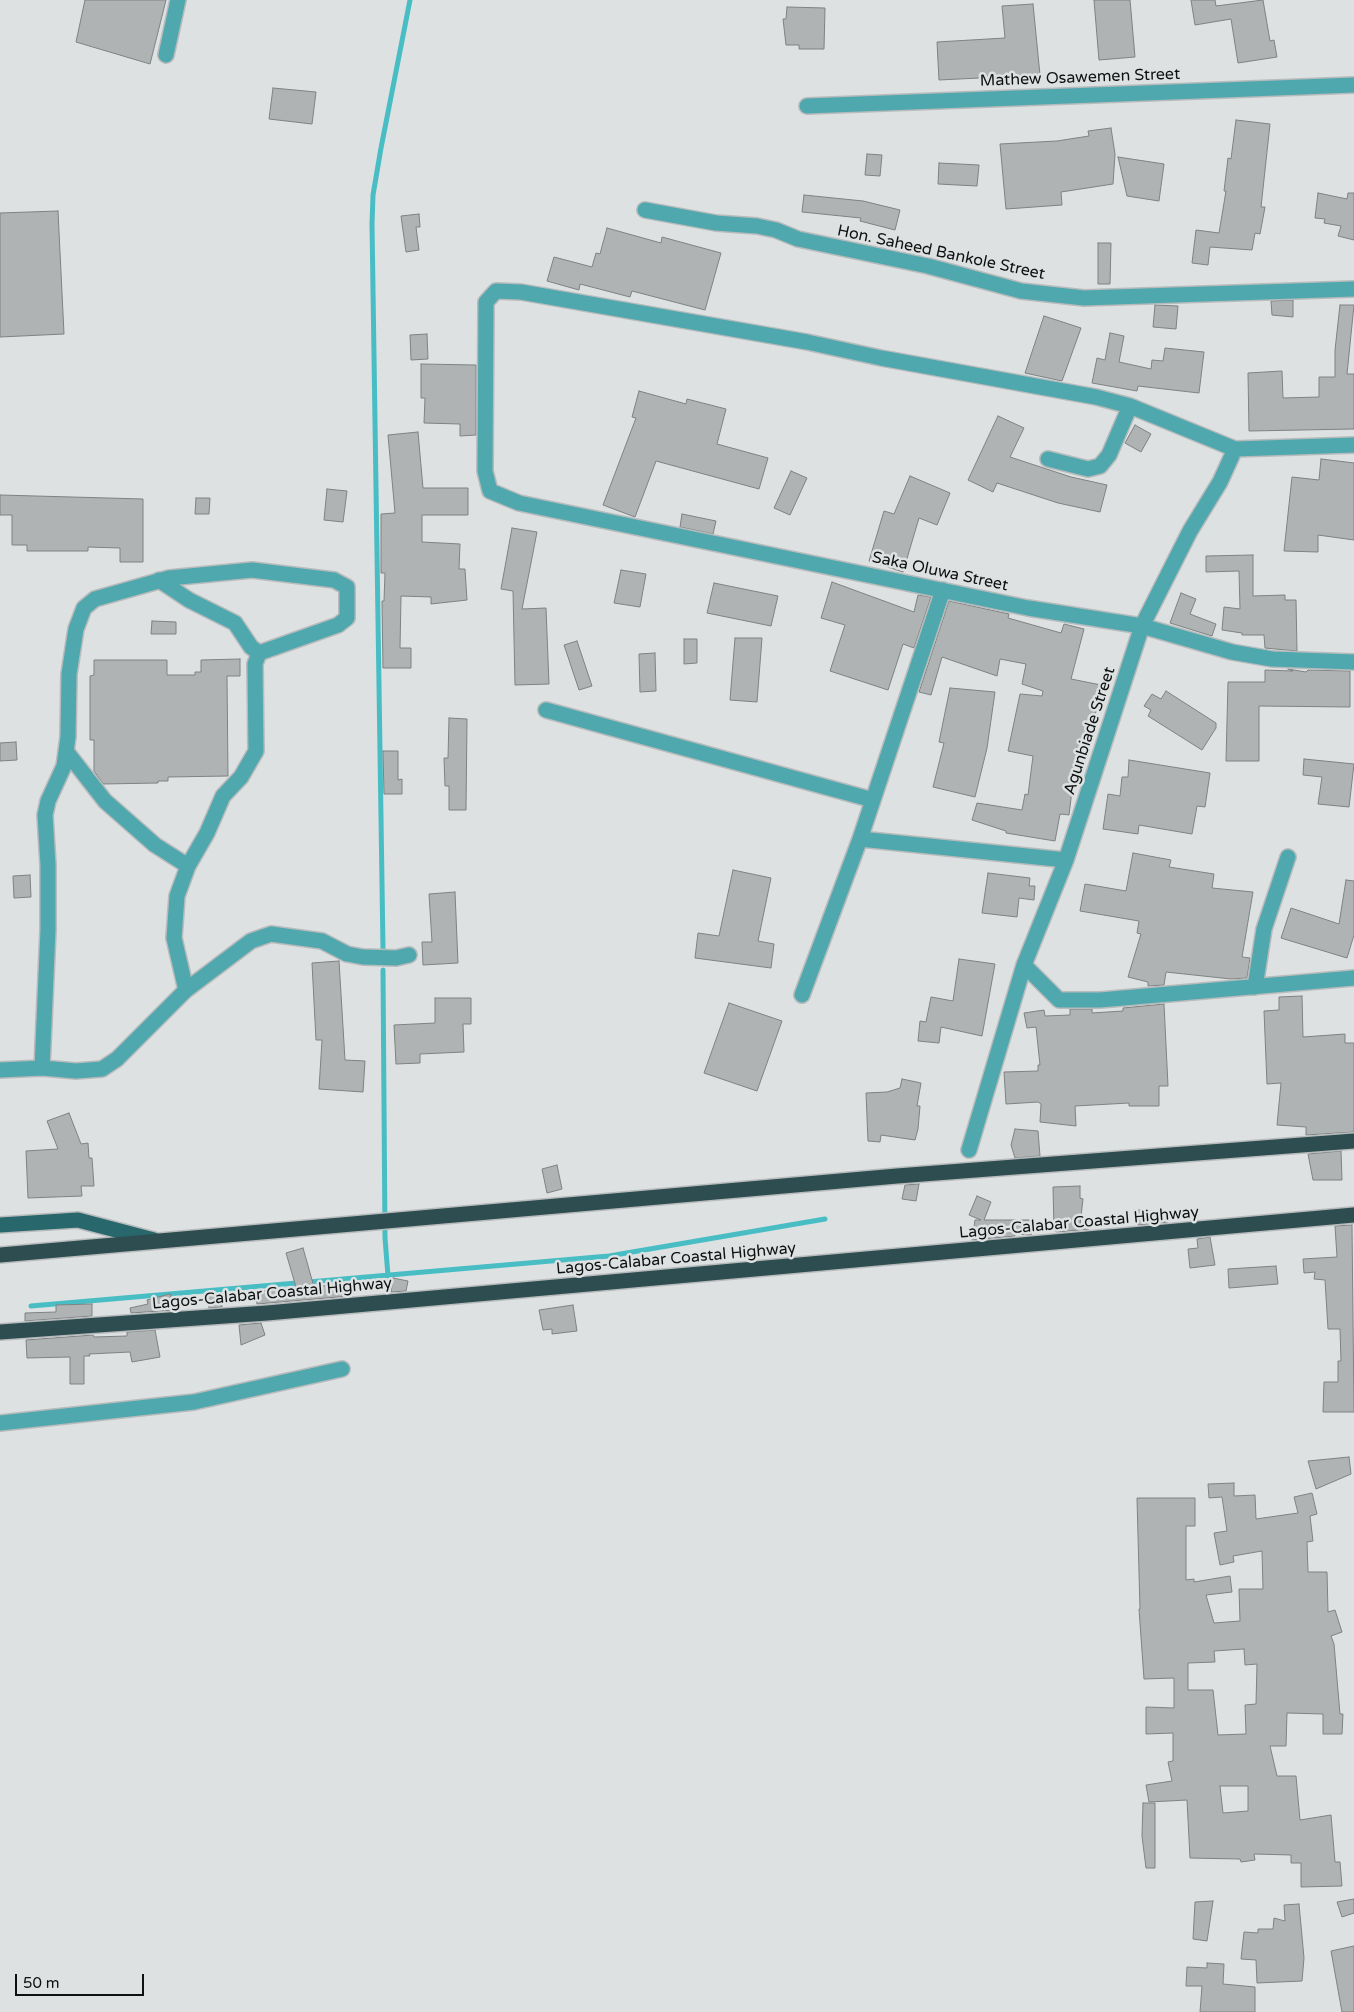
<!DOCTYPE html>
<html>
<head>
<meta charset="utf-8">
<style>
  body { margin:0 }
  #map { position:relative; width:1354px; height:2012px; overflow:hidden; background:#dde1e2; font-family:"Varela Round",sans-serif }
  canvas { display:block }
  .scale { position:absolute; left:15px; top:1974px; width:129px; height:22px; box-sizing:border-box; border:2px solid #0f1010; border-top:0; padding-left:6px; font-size:15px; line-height:18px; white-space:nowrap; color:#0f1010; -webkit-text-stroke:4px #dde1e2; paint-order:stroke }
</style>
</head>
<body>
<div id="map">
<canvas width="1354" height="2012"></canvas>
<div class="scale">50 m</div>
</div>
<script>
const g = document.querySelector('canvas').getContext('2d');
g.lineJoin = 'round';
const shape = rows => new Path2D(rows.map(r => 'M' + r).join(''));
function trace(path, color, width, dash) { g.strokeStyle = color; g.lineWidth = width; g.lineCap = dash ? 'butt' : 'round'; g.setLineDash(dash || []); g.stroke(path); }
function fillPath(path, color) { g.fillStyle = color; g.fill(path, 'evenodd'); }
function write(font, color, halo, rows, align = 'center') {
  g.font = font + ' "Varela Round",sans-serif'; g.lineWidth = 5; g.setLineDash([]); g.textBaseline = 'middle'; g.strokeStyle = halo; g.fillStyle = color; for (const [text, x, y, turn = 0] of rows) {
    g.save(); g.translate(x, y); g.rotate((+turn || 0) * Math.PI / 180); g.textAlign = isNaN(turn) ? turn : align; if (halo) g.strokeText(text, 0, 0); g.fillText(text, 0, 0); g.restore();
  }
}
trace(shape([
  [383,949,372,224,373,195,381,148,410,0],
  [383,970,385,1238,388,1276],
  [31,1306,609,1256,825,1219]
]), '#49bdc4', 5);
const building = shape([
  [85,0,166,0,150,64,76,42,85,0],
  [1094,0,1130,0,1135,57,1099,60,1094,0],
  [1191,0,1215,0,1216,6,1263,0,1270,41,1274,40,1277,57,1238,63,1231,19,1195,25,1191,0],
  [1033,4,1040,75,939,80,937,42,1005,38,1002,6,1033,4],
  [787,7,825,8,824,49,799,49,799,45,786,45,783,19,786,19,787,7],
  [273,88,316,92,312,124,269,119,273,88],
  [1236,120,1270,124,1261,207,1265,207,1260,234,1255,233,1252,250,1210,247,1208,265,1192,263,1196,230,1219,233,1226,191,1224,191,1228,158,1231,159,1236,120],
  [1111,128,1115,154,1113,184,1061,192,1062,205,1006,209,1000,144,1057,141,1089,136,1088,131,1111,128],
  [867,154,882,155,880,176,865,175,867,154],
  [1118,157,1164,164,1159,201,1127,196,1118,157],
  [939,163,979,165,977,186,938,184,939,163],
  [1318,193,1347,199,1348,193,1354,193,1354,240,1338,236,1341,226,1324,223,1325,219,1315,218,1318,193],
  [804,195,863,201,900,210,895,230,860,221,861,218,802,212,804,195],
  [58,211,64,334,0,337,0,213,58,211],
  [419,214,420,227,416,227,419,250,406,252,401,216,419,214],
  [607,228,661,243,662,237,721,253,705,310,632,291,630,297,580,284,579,290,547,281,554,257,592,267,596,253,600,254,607,228],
  [1098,243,1111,243,1110,284,1098,284,1098,243],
  [1293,300,1293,317,1272,315,1271,301,1293,300],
  [1155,305,1178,306,1176,329,1153,327,1155,305],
  [1340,305,1354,305,1347,374,1354,374,1354,429,1249,431,1248,373,1282,371,1283,398,1319,397,1319,377,1335,377,1335,350,1340,305],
  [1044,316,1081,328,1062,381,1025,373,1044,316],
  [1110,333,1124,336,1119,362,1151,369,1152,360,1163,361,1165,348,1204,352,1199,393,1138,386,1137,391,1092,383,1097,358,1105,360,1110,333],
  [427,334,428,359,411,360,410,335,427,334],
  [421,364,476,365,476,435,460,436,460,424,424,423,425,398,421,398,421,364],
  [639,391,686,404,687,399,726,409,717,444,768,458,759,489,656,461,635,517,603,505,636,418,632,417,639,391],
  [998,416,1024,428,1010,457,1071,477,1107,485,1100,512,1058,503,997,483,993,492,968,480,998,416],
  [1135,425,1151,434,1141,452,1125,443,1135,425],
  [418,432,423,488,468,488,468,515,422,515,422,542,460,544,459,569,465,569,467,600,431,604,431,597,401,596,400,648,411,648,411,668,383,668,382,601,384,601,385,573,381,573,381,514,395,513,388,435,418,432],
  [1321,459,1354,463,1354,540,1318,535,1318,552,1284,551,1292,477,1319,480,1321,459],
  [791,471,807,478,790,515,774,508,791,471],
  [910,476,950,493,937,525,919,518,903,572,869,561,884,511,894,514,910,476],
  [327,489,347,491,343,522,324,520,327,489],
  [0,495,143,499,143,562,120,562,120,548,88,547,88,551,27,551,27,545,12,545,12,515,0,515,0,495],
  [196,498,210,498,209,514,195,514,196,498],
  [682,514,716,521,713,534,680,527,682,514],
  [512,528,537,532,522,609,546,608,549,684,515,685,513,591,501,589,512,528],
  [1253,555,1253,596,1285,595,1285,600,1296,600,1297,651,1265,648,1264,635,1242,635,1242,633,1222,630,1224,607,1240,609,1239,571,1206,572,1206,556,1253,555],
  [621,570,646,574,640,607,614,603,621,570],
  [832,582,914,612,918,595,931,597,914,648,903,644,888,690,830,671,845,625,821,618,832,582],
  [714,583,778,596,771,626,707,613,714,583],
  [1181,593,1196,599,1190,614,1216,624,1212,636,1170,623,1181,593],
  [949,601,1009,614,1008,618,1061,633,1064,624,1084,629,1071,679,1101,685,1094,721,1089,720,1079,766,1075,766,1069,815,1060,814,1055,841,1006,833,1006,831,972,820,977,803,1022,810,1025,794,1028,795,1033,756,1008,751,1020,694,1042,696,1043,691,1022,684,1026,664,1000,659,997,676,942,657,931,695,919,692,949,601],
  [152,621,176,622,176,634,151,634,152,621],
  [735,638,762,638,757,702,730,700,735,638],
  [684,639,697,639,697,663,684,664,684,639],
  [577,641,592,686,579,690,564,645,577,641],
  [655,653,656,691,640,692,639,654,655,653],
  [240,659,240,676,227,676,228,776,168,777,168,781,158,781,158,783,103,784,94,771,94,740,90,740,90,676,94,675,94,660,167,660,167,675,195,675,195,672,201,672,201,660,240,659],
  [1288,669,1306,672,1308,670,1350,671,1350,707,1259,706,1259,761,1226,761,1228,682,1265,682,1265,670,1293,671,1288,669],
  [950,688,995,692,987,748,975,797,933,787,944,743,939,742,950,688],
  [1166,691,1216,723,1216,728,1202,750,1148,716,1151,710,1144,706,1152,694,1161,699,1166,691],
  [449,718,467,719,466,810,449,810,449,786,445,786,444,758,448,758,449,718],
  [16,742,17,760,0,761,0,743,16,742],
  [383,751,398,751,398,780,402,779,402,794,384,794,383,751],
  [1304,759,1354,764,1349,807,1318,804,1322,777,1303,775,1304,759],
  [1129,760,1210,773,1205,807,1197,806,1192,834,1139,825,1138,834,1103,829,1108,794,1120,796,1122,777,1128,777,1129,760],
  [1133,853,1171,860,1169,867,1214,874,1212,888,1253,892,1242,957,1250,958,1247,978,1231,979,1166,972,1164,985,1148,986,1148,982,1128,977,1141,934,1137,933,1139,921,1080,911,1085,884,1126,891,1133,853],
  [733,870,771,878,758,941,774,944,771,968,695,958,698,933,719,936,733,870],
  [988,873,1030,878,1029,886,1035,886,1034,900,1019,898,1017,917,982,913,988,873],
  [30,875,31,897,14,898,13,876,30,875],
  [1346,880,1354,881,1354,935,1347,958,1281,938,1291,908,1339,924,1346,880],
  [455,892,458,963,423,965,422,942,432,942,429,894,455,892],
  [959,959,995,964,982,1036,941,1027,939,1043,918,1041,920,1021,926,1022,931,997,953,1001,959,959],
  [339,961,345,1060,365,1061,363,1092,319,1089,322,1040,316,1040,312,963,339,961],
  [1302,996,1303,1037,1345,1034,1345,1043,1354,1043,1354,1132,1306,1135,1306,1127,1277,1125,1281,1083,1267,1084,1264,1011,1279,1010,1279,997,1302,996],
  [435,998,471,998,471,1024,463,1024,464,1052,420,1054,420,1063,396,1064,394,1025,435,1023,435,998],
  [729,1003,782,1021,757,1091,704,1073,729,1003],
  [1164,1004,1168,1086,1159,1086,1159,1106,1129,1106,1129,1103,1075,1106,1076,1126,1040,1122,1041,1104,1038,1102,1006,1104,1004,1072,1038,1071,1038,1065,1040,1065,1036,1027,1027,1028,1024,1013,1044,1010,1045,1016,1070,1015,1070,1009,1092,1009,1092,1013,1123,1011,1123,1008,1164,1004],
  [902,1079,921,1083,917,1106,920,1106,918,1129,915,1140,881,1135,880,1142,868,1141,866,1093,887,1092,900,1088,902,1079],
  [69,1113,81,1144,88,1143,89,1158,92,1158,94,1186,81,1186,82,1196,28,1198,26,1151,58,1149,47,1121,69,1113],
  [1015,1129,1038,1131,1040,1156,1015,1158,1011,1145,1015,1129],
  [1341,1151,1342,1180,1313,1180,1308,1154,1341,1151],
  [557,1165,562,1189,547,1193,542,1169,557,1165],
  [919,1184,916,1201,902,1199,905,1185,919,1184],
  [1080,1186,1080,1198,1083,1199,1080,1225,1090,1225,1089,1229,1057,1232,1054,1230,1053,1187,1080,1186],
  [977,1196,991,1202,984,1220,1033,1220,1031,1235,1015,1234,1015,1236,972,1240,975,1220,981,1220,969,1215,977,1196],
  [1139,1210,1168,1213,1168,1222,1138,1225,1139,1210],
  [1352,1225,1354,1412,1323,1412,1324,1382,1338,1382,1338,1361,1341,1361,1340,1329,1328,1329,1325,1280,1314,1279,1315,1272,1304,1273,1303,1259,1337,1257,1335,1226,1352,1225],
  [1210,1237,1215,1265,1190,1268,1188,1249,1198,1248,1197,1239,1210,1237],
  [303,1248,314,1287,347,1283,349,1296,257,1304,255,1292,296,1287,286,1253,303,1248],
  [1276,1266,1278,1284,1229,1288,1228,1269,1276,1266],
  [393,1278,408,1281,406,1291,391,1292,393,1278],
  [221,1293,222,1307,209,1308,208,1294,221,1293],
  [170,1294,174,1310,131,1313,130,1308,148,1304,147,1300,170,1294],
  [92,1304,92,1316,25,1321,25,1313,56,1312,56,1305,92,1304],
  [573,1305,577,1331,552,1334,552,1329,543,1330,539,1310,573,1305],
  [261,1323,265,1335,241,1345,239,1325,261,1323],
  [155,1330,160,1357,132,1362,130,1352,89,1354,90,1356,84,1356,84,1384,70,1384,70,1357,27,1358,26,1340,93,1335,94,1337,127,1336,127,1332,155,1330],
  [1349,1457,1351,1474,1316,1489,1308,1461,1349,1457],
  [1234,1483,1234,1496,1255,1495,1256,1519,1298,1513,1294,1497,1312,1493,1317,1514,1310,1516,1313,1541,1307,1542,1308,1572,1327,1572,1328,1612,1335,1610,1342,1632,1331,1636,1334,1644,1340,1714,1343,1714,1342,1734,1323,1734,1323,1714,1287,1713,1286,1746,1270,1746,1277,1776,1296,1776,1300,1820,1331,1815,1335,1862,1340,1862,1342,1886,1301,1887,1301,1863,1291,1863,1291,1855,1254,1854,1255,1860,1241,1862,1240,1859,1190,1858,1187,1800,1149,1802,1146,1785,1172,1781,1168,1762,1173,1761,1173,1733,1146,1734,1146,1707,1174,1708,1174,1678,1144,1679,1139,1609,1140,1609,1137,1498,1195,1498,1195,1526,1186,1526,1186,1580,1194,1579,1194,1582,1230,1576,1232,1592,1206,1595,1214,1623,1240,1621,1239,1589,1263,1589,1262,1551,1233,1556,1234,1562,1220,1565,1214,1533,1227,1531,1222,1497,1209,1498,1208,1484,1234,1483],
  [1244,1649,1245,1665,1257,1664,1256,1704,1245,1705,1246,1734,1218,1735,1213,1690,1188,1690,1188,1663,1215,1662,1214,1651,1244,1649],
  [1220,1786,1248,1786,1248,1811,1223,1813,1220,1786],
  [1143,1803,1155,1803,1155,1868,1146,1868,1142,1836,1143,1803],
  [1354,1899,1354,1913,1342,1917,1337,1902,1354,1899],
  [1213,1901,1207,1941,1193,1939,1195,1902,1213,1901],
  [1299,1904,1304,1958,1302,1981,1257,1983,1256,1960,1241,1959,1244,1932,1258,1933,1258,1929,1273,1929,1274,1918,1285,1921,1284,1905,1299,1904],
  [1354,1946,1354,2012,1342,2012,1331,1951,1354,1946],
  [1207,1963,1224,1964,1223,1984,1255,1987,1255,2012,1200,2012,1202,1986,1186,1986,1187,1967,1207,1968,1207,1963]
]);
fillPath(building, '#afb3b3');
trace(building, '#7e8282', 1);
const minor = shape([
  [166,55,178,0],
  [807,106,1354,85],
  [645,210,716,223,757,226,776,230,798,239,928,266,1021,291,1084,298,1354,289],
  [1235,449,1130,406,1096,397,881,358,807,342,521,292,496,291,486,302,485,471,490,491,519,503,1028,608,1142,626,1232,652,1272,659,1354,662],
  [1048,459,1088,469,1100,466,1109,455,1130,406],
  [159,580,189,600,235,623,251,647,259,653],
  [546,710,873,800],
  [66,751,105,801,155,845,188,866],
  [860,839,1066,860],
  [1024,965,1059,1000,1100,1000,1354,978],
  [1255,987,1264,929,1288,857],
  [802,995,860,839,943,590],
  [42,1068,48,930,48,865,45,815,48,801,64,766,68,737,69,674,76,629,84,608,95,599,169,578,252,570,334,580,347,587,347,618,338,625,259,653,255,664,256,751,241,777,223,796,207,833,188,866,177,896,174,938,186,990],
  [0,1070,42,1068,76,1071,102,1069,117,1059,186,990,251,941,271,934,322,941,347,954,363,957,396,958,409,955],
  [969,1150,1024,965,1066,860,1142,626,1190,531,1220,482,1235,449,1354,445],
  [0,1423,194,1402,342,1369]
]);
const major = shape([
  [0,1225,78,1220,154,1240]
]);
const highway = shape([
  [0,1255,897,1176,1354,1141],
  [0,1332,267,1313,1354,1215]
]);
trace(minor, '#b8bbbc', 18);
trace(major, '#b8bbbc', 18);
trace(highway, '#b8bbbc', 18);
trace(minor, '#4fa8ae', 15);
trace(major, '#28676b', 15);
trace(highway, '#2e4d50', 15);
write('16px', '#0f1010', '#dde1e2', [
  ["Mathew Osawemen Street",1080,78,-2],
  ["Hon. Saheed Bankole Street",941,253,12],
  ["Saka Oluwa Street",940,572,12],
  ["Agunbiade Street",1090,731,-72],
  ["Lagos-Calabar Coastal Highway",1079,1223,-5],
  ["Lagos-Calabar Coastal Highway",676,1259,-5],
  ["Lagos-Calabar Coastal Highway",272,1294,-5]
]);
</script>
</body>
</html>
